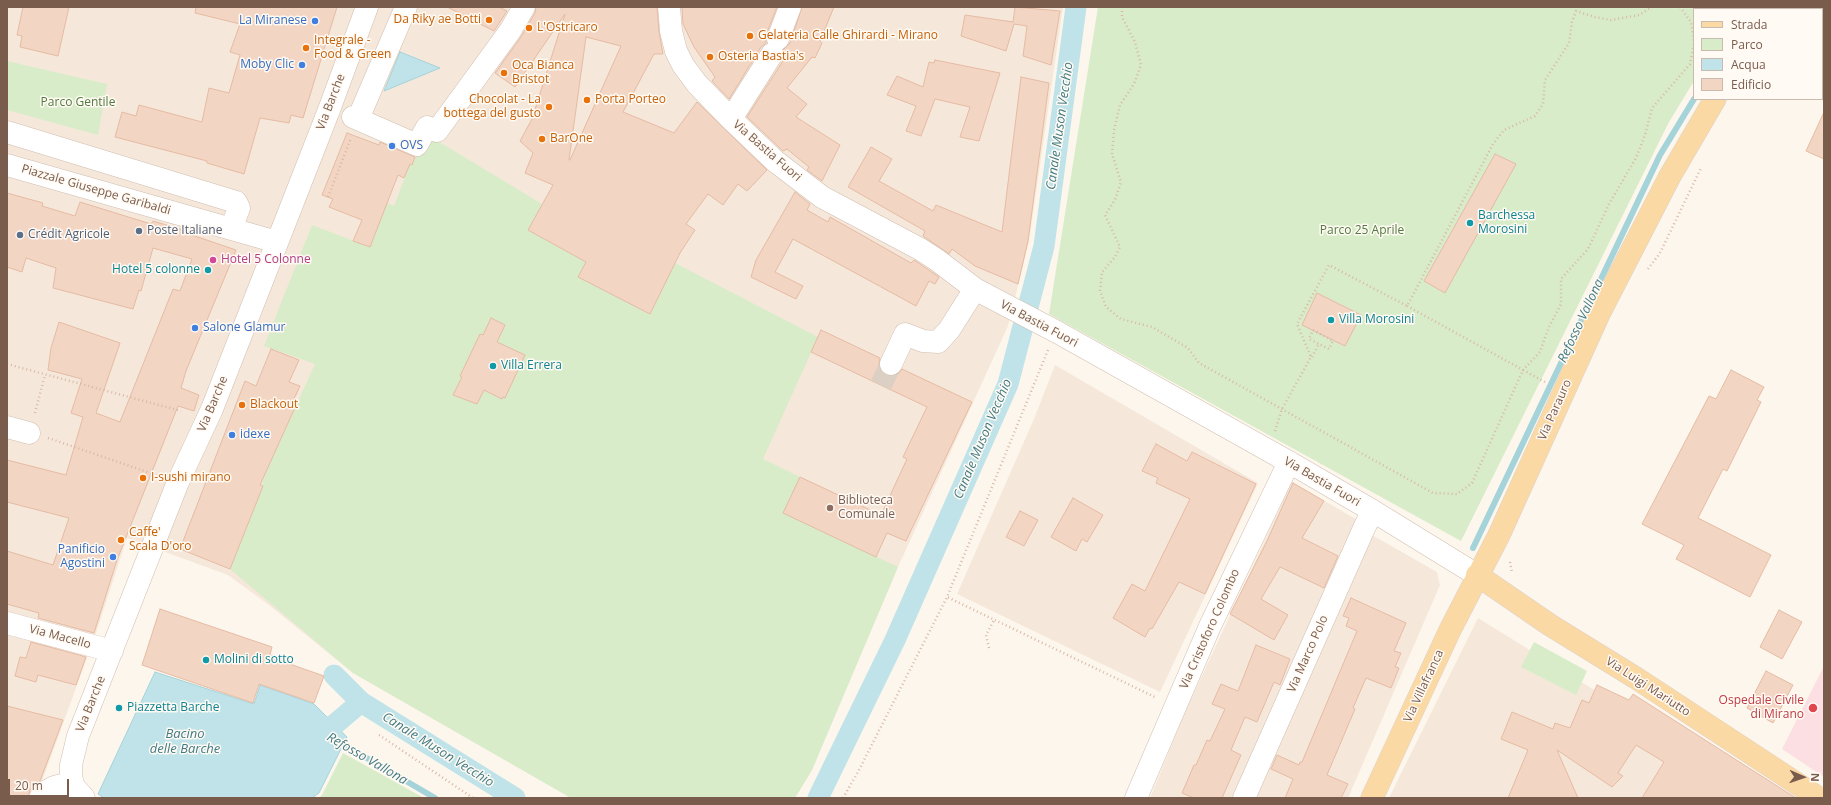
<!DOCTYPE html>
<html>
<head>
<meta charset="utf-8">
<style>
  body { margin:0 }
  #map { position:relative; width:1831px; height:805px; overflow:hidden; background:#fdf6ec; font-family:"Open Sans",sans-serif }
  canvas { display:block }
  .frame { position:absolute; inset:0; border:8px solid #7a5c4d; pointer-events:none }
  .legend { position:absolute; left:1693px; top:8px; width:130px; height:92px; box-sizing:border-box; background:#fffaf3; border:1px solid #cabbb1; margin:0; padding:5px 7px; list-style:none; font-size:12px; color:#7a5c4d }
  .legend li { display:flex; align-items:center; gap:8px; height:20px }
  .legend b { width:20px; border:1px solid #cabbb1 }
  .north { position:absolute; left:1783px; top:757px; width:40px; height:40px; -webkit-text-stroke:3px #fffaf3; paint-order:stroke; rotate:92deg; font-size:11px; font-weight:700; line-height:16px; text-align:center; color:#7a5c4d }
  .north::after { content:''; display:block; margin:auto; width:14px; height:18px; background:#7a5c4d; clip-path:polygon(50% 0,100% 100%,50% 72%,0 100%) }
  .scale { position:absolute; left:8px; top:779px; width:61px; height:18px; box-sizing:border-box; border:2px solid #7a5c4d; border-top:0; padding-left:5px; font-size:12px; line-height:14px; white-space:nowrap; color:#7a5c4d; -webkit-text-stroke:3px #fffaf3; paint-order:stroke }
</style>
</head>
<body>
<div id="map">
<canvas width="1831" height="805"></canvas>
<div class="frame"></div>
<ul class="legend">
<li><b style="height:5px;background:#fbd9a5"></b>Strada</li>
<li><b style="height:11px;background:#d8ecc9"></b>Parco</li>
<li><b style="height:11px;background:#bfe3e8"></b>Acqua</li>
<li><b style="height:11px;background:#f3d5c3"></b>Edificio</li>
</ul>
<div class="north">N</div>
<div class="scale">20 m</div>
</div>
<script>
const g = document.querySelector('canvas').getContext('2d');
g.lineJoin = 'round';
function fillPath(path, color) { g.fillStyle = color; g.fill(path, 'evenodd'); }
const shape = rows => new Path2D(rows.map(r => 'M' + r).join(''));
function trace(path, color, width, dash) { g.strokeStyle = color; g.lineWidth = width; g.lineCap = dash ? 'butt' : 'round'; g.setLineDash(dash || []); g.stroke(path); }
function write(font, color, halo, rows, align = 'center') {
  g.font = font + ' "Open Sans",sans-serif'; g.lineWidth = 3; g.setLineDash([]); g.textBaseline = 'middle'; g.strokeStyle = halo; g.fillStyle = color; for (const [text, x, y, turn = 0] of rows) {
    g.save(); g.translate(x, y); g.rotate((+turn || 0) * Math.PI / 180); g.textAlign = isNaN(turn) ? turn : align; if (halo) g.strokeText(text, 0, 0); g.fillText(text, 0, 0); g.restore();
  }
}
fillPath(shape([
  [7,7,1063,7,1029,241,1008,326,898,567,812,770,795,798,571,798,353,673,269,605,228,575,127,538,95,636,38,792,34,798,7,798],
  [1055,365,1258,483,1160,692,957,594,1034,419],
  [1292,482,1359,521,1237,798,1150,798,1186,710],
  [1372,535,1437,572,1440,585,1348,798,1250,798],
  [1478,618,1769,798,1389,798]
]), '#f5e8da');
fillPath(shape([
  [1824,666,1824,777,1782,749]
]), '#fbdfe3');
fillPath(shape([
  [1098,7,1749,7,1748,9,1694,9,1694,81,1669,122,1461,541,1049,314],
  [7,61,107,84,98,135,7,110],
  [426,134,542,204,528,230,586,262,579,277,650,314,675,263,818,337,763,459,800,477,783,513,898,567,812,770,795,798,571,798,353,673,230,569,269,465,315,364,264,346,312,225,370,247,387,203,394,206,410,164,412,165],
  [1534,642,1587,671,1576,695,1521,667],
  [343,753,424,798,318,798,322,795]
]), '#d8ecc9');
const water = shape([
  [400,52,440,68,384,91,400,52],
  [155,672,254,704,260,685,314,704,347,737,319,793,312,798,104,798,98,794,155,672]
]);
fillPath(water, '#bfe3e8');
trace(water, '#a5d3da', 1);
trace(shape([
  [1757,9,1759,7],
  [1473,548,1660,155,1694,99],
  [336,740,435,798]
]), '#a5d3da', 6);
trace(shape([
  [334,675,361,702,515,798],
  [307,736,334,725,361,702],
  [818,798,895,640,1008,384,1044,246,1076,7]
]), '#bfe3e8', 21);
const building = shape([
  [23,7,69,7,58,56,20,47,22,36,17,35,23,7],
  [196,7,337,7,303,118,291,115,289,123,260,118,244,174,207,163,207,161,115,137,122,112,136,116,139,105,202,122,209,88,229,93,240,55,230,52,240,24,195,13,196,7],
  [447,7,499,7,507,11,494,31,447,7],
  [536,7,657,7,659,32,663,54,654,54,623,112,674,133,697,102,767,170,747,191,738,184,723,205,708,194,686,224,695,230,680,253,650,314,578,277,586,262,528,230,553,185,525,173,533,153,520,141,532,119,565,14,515,87,495,73,521,37,535,13,536,7],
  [586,37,621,46,570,160,569,160,586,37],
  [682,7,777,7,766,35,766,43,761,47,729,99,712,81,715,77,694,47,683,24,682,7],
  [802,7,834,7,820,41,822,43,815,58,812,57,787,88,807,104,796,117,840,145,822,181,807,170,809,167,787,149,783,151,747,117,783,61,784,55,783,50,790,43,802,7],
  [1015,7,1060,11,1051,65,1023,56,1027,26,1014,24,1006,51,961,36,965,15,1013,22,1015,7],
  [935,60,1000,73,979,141,960,137,970,107,935,99,921,136,906,131,916,106,887,95,897,76,923,87,929,62,934,63,935,60],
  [1021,77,1049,83,1028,241,1018,284,975,266,952,249,949,254,923,236,925,231,848,187,871,147,892,159,879,181,933,211,936,205,1002,232,1021,77],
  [1824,112,1824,159,1806,151,1824,112],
  [347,133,379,145,380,142,415,157,412,165,410,164,404,178,398,175,370,247,353,241,362,220,329,207,333,199,322,195,347,133],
  [1495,154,1516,164,1445,293,1424,281,1495,154],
  [795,192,810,204,807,210,828,222,830,217,911,263,914,260,939,277,935,284,929,281,916,306,793,239,775,272,803,286,796,299,751,277,756,260,795,192],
  [7,193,43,203,42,206,75,216,80,202,151,224,153,221,190,232,189,234,236,250,186,371,181,388,199,395,194,411,178,406,117,560,94,633,38,618,39,613,7,604,7,551,53,565,69,518,7,502,7,460,66,475,83,417,71,413,82,379,48,370,51,348,59,322,120,343,96,413,120,422,173,289,180,291,192,259,153,248,141,291,139,290,133,309,53,288,56,268,26,258,22,272,7,267,7,193],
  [1317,293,1361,315,1345,346,1302,325,1317,293],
  [491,318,505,325,497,342,525,355,505,398,503,397,502,399,484,390,477,404,453,395,462,377,460,376,480,334,483,335,491,318],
  [821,330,880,358,879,365,881,371,885,375,892,376,898,374,902,369,972,402,906,541,887,533,876,557,783,513,800,477,881,515,907,459,903,457,927,407,811,352,821,330],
  [271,349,299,360,289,382,300,386,293,401,297,403,260,485,263,486,230,569,180,549,245,381,256,386,271,349],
  [1731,370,1764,387,1757,400,1761,402,1727,471,1723,469,1698,518,1771,555,1750,597,1676,559,1684,545,1642,524,1709,396,1716,399,1731,370],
  [1156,444,1187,461,1192,452,1256,484,1205,594,1179,582,1152,629,1150,628,1145,637,1113,618,1132,584,1145,591,1190,499,1156,483,1158,478,1142,471,1156,444],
  [1293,483,1324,501,1302,538,1338,556,1324,588,1280,567,1261,599,1288,615,1274,640,1230,614,1267,541,1293,483],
  [1073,498,1103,515,1087,542,1082,539,1076,551,1051,537,1073,498],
  [1020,511,1038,520,1024,546,1006,537,1020,511],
  [1351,598,1406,623,1394,651,1401,653,1395,667,1399,668,1391,688,1366,678,1353,708,1355,709,1327,775,1348,784,1341,798,1285,798,1293,779,1271,769,1277,755,1299,765,1300,762,1302,762,1357,631,1346,626,1349,618,1343,616,1351,598],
  [160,609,272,647,270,655,285,660,284,662,324,676,314,703,259,684,253,703,142,665,160,609],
  [1779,610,1802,622,1782,659,1760,647,1779,610],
  [31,642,86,657,76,685,38,675,36,682,15,676,20,657,26,658,31,642],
  [1256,645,1290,659,1280,685,1274,682,1257,722,1245,717,1231,750,1241,755,1222,798,1194,798,1182,793,1194,765,1196,765,1207,740,1210,741,1225,709,1212,704,1221,684,1238,691,1256,645],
  [1766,671,1793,685,1773,723,1747,708,1766,671],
  [1597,685,1629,700,1633,694,1796,798,1642,798,1664,762,1636,745,1618,773,1623,776,1612,787,1557,750,1578,798,1508,798,1528,750,1501,739,1512,712,1553,729,1555,723,1570,728,1582,700,1589,703,1597,685],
  [7,706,63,720,40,781,30,790,28,798,7,798,7,706]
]);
fillPath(building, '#f3d5c3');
trace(building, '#e6bba3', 1);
trace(shape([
  [881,385,891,364]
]), '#dcd0c4', 22, [22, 11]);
const minor = shape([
  [669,7,671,31,676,51,683,65,697,84,731,119,775,161,822,197,920,249,937,260,975,289,1057,332,1289,462,1373,511,1477,575],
  [778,39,790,7],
  [353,117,417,145,427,127,437,131,510,31,524,7],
  [358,119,406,7],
  [731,119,772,54],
  [7,132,236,202,239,208,231,229],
  [7,165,277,242],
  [891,364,905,334,923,341,938,342,949,330,975,289],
  [7,427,29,433],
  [7,623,112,651],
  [40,798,45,792,54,787,72,782],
  [84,798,74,787,71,777,71,765,78,736,178,482,212,409,329,110,367,7],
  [1136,798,1210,626,1289,462],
  [1244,798,1365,526,1373,511]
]);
const major = shape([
  [1785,9,1787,7],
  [1477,575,1550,625,1636,678,1819,798],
  [1372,798,1450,630,1499,535,1599,314,1670,176,1715,99]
]);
trace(minor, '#d1beb0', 23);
trace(major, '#dad1cd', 23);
trace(shape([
  [1122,7,1122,17,1135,42,1141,65,1134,84,1120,105,1114,130,1112,154,1121,182,1115,200,1105,215,1120,247,1115,257,1102,272,1100,291,1106,307,1121,319,1152,327,1188,348,1199,363,1433,493,1457,494,1472,483,1523,370,1545,382],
  [1680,7,1691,22,1694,42],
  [1810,9,1812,7],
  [328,197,351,138],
  [1648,269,1660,253,1701,168],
  [1407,306,1523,370,1540,352,1548,329,1561,304,1561,279,1588,249,1609,204,1636,158,1645,135,1652,108,1690,64,1694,44],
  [1313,330,1333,341,1329,349,1309,339,1313,330],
  [1048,350,947,597,1157,698],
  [1312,357,1319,344],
  [7,364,181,411],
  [35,413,45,375],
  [1275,431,1282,409,1311,357,1297,324,1329,265,1407,306,1493,144,1504,130,1535,116,1543,104,1545,80,1569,43,1572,22,1576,11,1595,17,1611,20,1639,15,1652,7],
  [48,438,159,476],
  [1510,562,1512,573],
  [989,648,986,635,994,620],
  [379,735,473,798],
  [843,798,858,772,947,597]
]), '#d9b8a5', 2.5, [1, 3]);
trace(minor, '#fff', 22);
trace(major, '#fbd9a5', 22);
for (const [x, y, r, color] of [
  [489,20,4,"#e8710a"],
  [315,21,4,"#3f7fe0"],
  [529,28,4,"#e8710a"],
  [750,36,4,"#e8710a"],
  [306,48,4,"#e8710a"],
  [710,57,4,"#e8710a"],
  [302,65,4,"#3f7fe0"],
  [504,73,4,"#e8710a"],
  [587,100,4,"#e8710a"],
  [549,107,4,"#e8710a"],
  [542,139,4,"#e8710a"],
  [392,146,4,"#3f7fe0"],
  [1470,223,4,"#0f9aa8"],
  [139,231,4,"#5c6f8a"],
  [20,235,4,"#5c6f8a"],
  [213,260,4,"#d1479c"],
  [208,270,4,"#0f9aa8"],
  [1331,320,4,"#0f9aa8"],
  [195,328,4,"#3f7fe0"],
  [493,366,4,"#0f9aa8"],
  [242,405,4,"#e8710a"],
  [232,435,4,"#3f7fe0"],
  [143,478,4,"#e8710a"],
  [830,508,4,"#8d6e63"],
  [121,540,4,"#e8710a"],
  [113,557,4,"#3f7fe0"],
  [206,660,4,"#0f9aa8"],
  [119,708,4,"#0f9aa8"],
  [1813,708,5,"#e0444e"]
]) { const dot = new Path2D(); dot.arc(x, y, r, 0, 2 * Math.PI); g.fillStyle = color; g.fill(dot); trace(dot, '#fffaf3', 1.5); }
write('12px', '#c56008', '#fffaf3', [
  ["Da Riky ae Botti",481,20,"right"],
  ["L'Ostricaro",537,28],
  ["Gelateria Calle Ghirardi - Mirano",758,36],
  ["Integrale -",314,41],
  ["Food & Green",314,55],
  ["Osteria Bastia's",718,57],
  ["Oca Bianca",512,66],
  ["Bristot",512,80],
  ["Chocolat - La",541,100,"right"],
  ["bottega del gusto",541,114,"right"],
  ["Porta Porteo",595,100],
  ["BarOne",550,139],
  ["Blackout",250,405],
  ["I-sushi mirano",151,478],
  ["Caffe'",129,533],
  ["Scala D'oro",129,547]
], 'left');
write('12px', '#366cbe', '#fffaf3', [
  ["La Miranese",307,21],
  ["Moby Clic",294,65],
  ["OVS",400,146,"left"],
  ["Salone Glamur",203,328,"left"],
  ["idexe",240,435,"left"],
  ["Panificio",105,550],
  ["Agostini",105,564]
], 'right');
write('12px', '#7a5c4d', '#fffaf3', [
  ["Via Barche",331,102,-69],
  ["Via Bastia Fuori",767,151,41],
  ["Piazzale Giuseppe Garibaldi",96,190,16],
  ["Via Bastia Fuori",1039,324,28],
  ["Via Barche",213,404,-67],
  ["Via Parauro",1555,410,-66],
  ["Via Bastia Fuori",1322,482,30],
  ["Via Cristoforo Colombo",1210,629,-66],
  ["Via Macello",60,637,15],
  ["Via Marco Polo",1308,654,-66],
  ["Via Villafranca",1424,686,-65],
  ["Via Luigi Mariutto",1648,687,33],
  ["Via Barche",91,704,-68]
]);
write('12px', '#537a41', '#fffaf3', [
  ["Parco Gentile",78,103],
  ["Parco 25 Aprile",1362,231]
]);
write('12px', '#0d838f', '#fffaf3', [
  ["Barchessa",1478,216],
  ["Morosini",1478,230],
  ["Hotel 5 colonne",200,270,"right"],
  ["Villa Morosini",1339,320],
  ["Villa Errera",501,366],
  ["Molini di sotto",214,660],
  ["Piazzetta Barche",127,708]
], 'left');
write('12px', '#4e5e75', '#fffaf3', [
  ["Poste Italiane",147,231],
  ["Crédit Agricole",28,235]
], 'left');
write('12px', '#b23c85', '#fffaf3', [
  ["Hotel 5 Colonne",221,260]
], 'left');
write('12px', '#785e54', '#fffaf3', [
  ["Biblioteca",838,501],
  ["Comunale",838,515]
], 'left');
write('12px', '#be3a42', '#fffaf3', [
  ["Ospedale Civile",1804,701],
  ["di Mirano",1804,715]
], 'right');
write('italic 13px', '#437c86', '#fffaf3', [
  ["Canale Muson Vecchio",1060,126,-82],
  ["Refosso Vallona",1581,321,-65],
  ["Canale Muson Vecchio",983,439,-67],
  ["Bacino",185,734],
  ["delle Barche",185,749],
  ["Canale Muson Vecchio",438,750,32],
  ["Refosso Vallona",367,759,30]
]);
</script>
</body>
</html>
